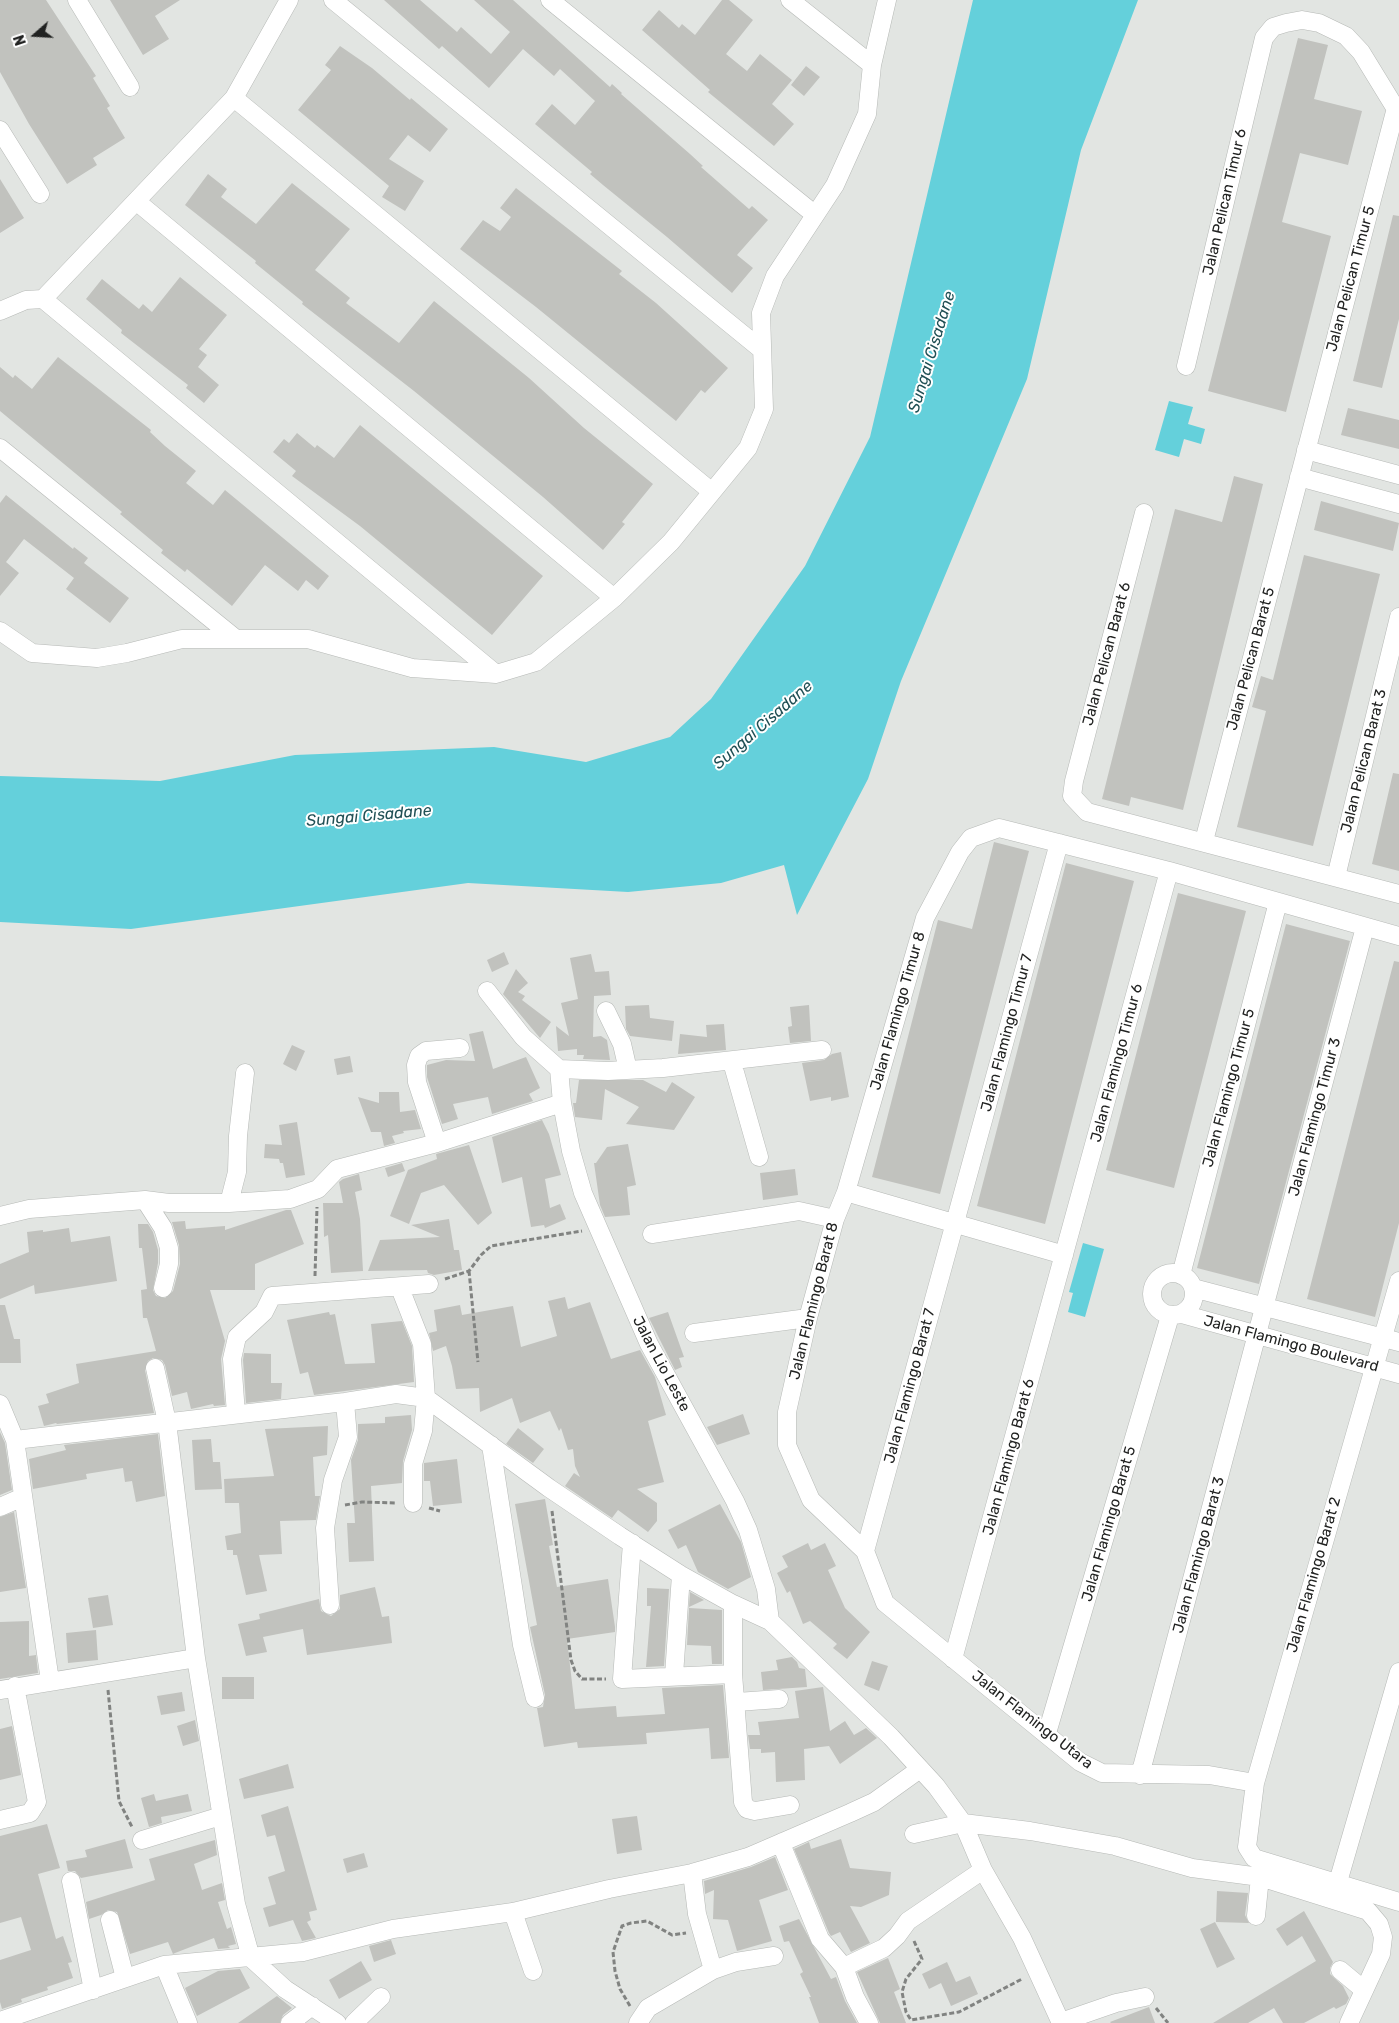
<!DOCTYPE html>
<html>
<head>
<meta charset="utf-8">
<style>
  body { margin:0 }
  #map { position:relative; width:1399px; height:2023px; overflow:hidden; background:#e2e5e2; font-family:Rubik,sans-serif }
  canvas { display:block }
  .north { position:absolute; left:10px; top:10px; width:50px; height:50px; -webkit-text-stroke:4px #fff; paint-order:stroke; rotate:251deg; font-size:14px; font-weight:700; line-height:20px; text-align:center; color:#212221 }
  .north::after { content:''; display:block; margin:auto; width:18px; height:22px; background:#212221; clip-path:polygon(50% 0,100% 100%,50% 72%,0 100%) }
</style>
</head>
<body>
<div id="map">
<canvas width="1399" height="2023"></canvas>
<div class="north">N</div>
</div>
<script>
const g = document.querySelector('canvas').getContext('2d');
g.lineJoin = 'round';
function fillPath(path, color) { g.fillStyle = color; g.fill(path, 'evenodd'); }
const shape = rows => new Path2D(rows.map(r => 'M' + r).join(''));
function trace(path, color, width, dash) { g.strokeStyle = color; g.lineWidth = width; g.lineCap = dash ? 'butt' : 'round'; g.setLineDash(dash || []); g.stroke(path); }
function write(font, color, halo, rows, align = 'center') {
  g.font = font + ' Rubik,sans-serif'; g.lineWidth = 4; g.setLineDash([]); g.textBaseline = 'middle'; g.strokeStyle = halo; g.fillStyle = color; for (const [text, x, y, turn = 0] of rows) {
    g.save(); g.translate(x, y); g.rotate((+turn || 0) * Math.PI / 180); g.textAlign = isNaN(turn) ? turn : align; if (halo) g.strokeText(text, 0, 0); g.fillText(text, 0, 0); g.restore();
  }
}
fillPath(shape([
  [973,0,1138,0,1081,150,1027,379,901,681,868,779,797,915,784,865,721,883,628,892,468,883,131,929,0,922,0,776,160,781,295,755,494,747,586,762,670,737,711,699,805,566,870,437],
  [1169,401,1193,407,1188,424,1205,429,1201,444,1184,439,1179,457,1155,450],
  [1083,1243,1104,1249,1085,1317,1068,1312,1073,1293,1069,1292]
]), '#64d0db');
fillPath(shape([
  [0,0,46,0,96,76,93,78,110,106,107,108,125,138,93,158,97,165,67,184,29,124,0,72],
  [110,0,180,0,155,16,169,39,143,55],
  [384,0,420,0,457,32,461,27,491,54,510,32,474,0,513,0,610,87,612,84,622,93,621,94,690,154,703,166,701,167,749,209,752,206,768,220,737,255,753,268,732,293,667,237,603,185,590,174,592,172,535,124,552,104,575,125,595,101,560,69,554,76,523,49,489,88,442,46,439,49],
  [722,0,729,0,753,20,726,54,747,71,760,54,792,80,772,104,794,124,774,146,708,92,710,90,642,30,659,10,679,28,682,24,695,35],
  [1298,38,1328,45,1314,99,1362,111,1348,165,1300,153,1282,222,1331,236,1286,412,1208,391],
  [340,46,372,68,410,100,411,98,448,129,430,152,408,135,389,159,424,181,405,211,382,197,389,186,298,110,331,70,325,65],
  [806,66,820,77,804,96,791,85],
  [208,174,227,189,221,197,256,224,292,183,350,229,315,270,350,298,346,303,399,343,434,301,529,378,584,428,653,484,622,522,625,524,603,550,543,497,414,391,302,304,303,302,255,263,256,261,185,205],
  [0,179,24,218,0,233],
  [516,188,622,271,619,274,656,303,728,368,705,393,701,390,676,421,536,307,460,249,483,220,500,231,511,217,500,208],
  [1393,215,1399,216,1399,319,1382,388,1353,381],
  [180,277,227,315,199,349,207,355,198,367,219,385,204,403,186,388,188,385,121,333,122,330,86,299,102,279,139,309,143,304,152,312],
  [58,357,151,430,150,432,165,446,196,471,186,483,213,505,225,490,329,576,318,590,306,580,298,591,265,565,232,606,187,569,185,572,161,553,163,550,120,514,122,512,0,411,0,367,13,378,15,375,32,389],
  [1348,408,1399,420,1399,449,1341,435],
  [360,425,543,576,492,635,360,526,292,476,296,471,273,452,284,439,289,443,297,433,315,448,317,445,334,458],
  [1234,476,1263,484,1183,810,1131,797,1129,806,1102,799,1175,509,1222,522],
  [6,495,73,549,74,547,88,558,84,563,129,598,110,623,66,589,74,578,24,539,6,562,19,573,0,596,0,503],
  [1321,501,1399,523,1393,551,1314,530],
  [1304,555,1380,574,1313,846,1237,827,1266,711,1252,707,1261,676,1273,680],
  [1393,773,1399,774,1399,871,1372,864],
  [994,842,1029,851,940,1194,872,1177,938,920,972,929],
  [1066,863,1134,881,1045,1224,977,1206],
  [1178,893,1246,911,1174,1188,1106,1170],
  [1286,924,1350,941,1259,1284,1197,1268],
  [504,952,509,964,492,972,487,960],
  [591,954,595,972,609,971,611,995,594,996,593,1037,601,1036,607,1040,610,1060,583,1059,584,1055,577,1055,577,1049,558,1051,556,1026,569,1036,561,1003,578,999,570,958],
  [1394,961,1399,962,1399,1223,1375,1317,1307,1299],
  [516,969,528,983,518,992,525,996,522,1000,551,1022,540,1038,503,994],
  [649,1005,650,1018,674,1021,672,1041,630,1036,626,1029,625,1006],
  [809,1005,811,1041,790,1043,788,1027,792,1026,790,1007],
  [724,1024,726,1050,678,1054,680,1034,707,1037,706,1025],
  [483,1031,493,1069,526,1057,540,1088,529,1094,533,1101,492,1114,488,1097,453,1104,458,1119,442,1124,427,1077,427,1065,446,1060,475,1061,469,1034],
  [292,1045,305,1051,296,1071,283,1064],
  [841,1052,849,1097,831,1101,831,1097,810,1101,802,1063,824,1060,832,1054],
  [350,1056,353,1072,337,1075,334,1059],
  [579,1080,643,1080,666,1092,672,1082,695,1097,674,1130,626,1124,639,1107,605,1089,602,1120,575,1117,573,1103,576,1103],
  [379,1092,399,1092,400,1112,415,1110,421,1129,403,1131,404,1133,392,1136,395,1143,384,1146,381,1132,371,1132,358,1097,379,1103],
  [542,1120,549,1134,561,1175,545,1179,550,1208,560,1204,566,1219,545,1228,544,1225,531,1227,522,1177,502,1183,492,1137],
  [297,1122,305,1175,286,1178,283,1163,280,1163,279,1159,264,1158,265,1144,282,1145,279,1125],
  [628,1144,636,1185,627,1187,630,1215,605,1217,600,1205,594,1163,596,1163,607,1147],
  [469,1145,492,1213,478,1225,444,1185,421,1193,409,1224,390,1216,408,1170,437,1159,436,1154],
  [402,1163,405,1171,388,1177,385,1168],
  [795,1169,798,1195,763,1200,760,1173],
  [359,1174,362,1190,355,1192,360,1219,363,1271,331,1273,328,1235,324,1237,323,1203,343,1203,339,1182,343,1179],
  [286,1210,291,1210,304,1244,255,1264,255,1290,210,1290,225,1341,221,1359,225,1405,214,1406,213,1404,191,1409,187,1392,172,1396,165,1365,162,1360,153,1358,148,1361,145,1370,154,1413,57,1424,56,1423,44,1426,38,1406,49,1403,46,1394,79,1383,76,1364,156,1351,147,1318,143,1318,141,1290,147,1289,142,1248,139,1248,138,1224,148,1224,153,1232,158,1250,158,1263,153,1290,156,1296,165,1298,173,1291,180,1264,179,1245,172,1222,185,1221,186,1229,225,1226,225,1230],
  [449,1219,454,1250,459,1250,462,1270,434,1275,428,1273,427,1270,368,1271,380,1240,440,1237,411,1225],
  [69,1228,71,1242,110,1236,117,1281,35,1294,34,1285,0,1299,0,1264,29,1252,27,1232,43,1230,43,1232],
  [565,1297,568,1309,590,1302,611,1359,640,1350,655,1377,666,1415,648,1421,664,1482,637,1489,657,1503,657,1521,648,1532,618,1510,612,1518,565,1486,574,1473,580,1477,575,1466,573,1449,568,1450,561,1428,559,1431,550,1411,520,1423,512,1398,480,1412,479,1388,456,1389,452,1366,446,1346,433,1351,429,1333,437,1331,434,1310,460,1305,462,1315,513,1306,521,1347,557,1336,548,1301],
  [0,1305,5,1305,14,1339,20,1339,21,1363,0,1363],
  [329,1312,330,1315,335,1314,345,1364,375,1363,371,1324,402,1321,412,1346,414,1382,314,1395,308,1372,300,1374,287,1320],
  [668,1312,684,1357,679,1358,682,1367,675,1370,649,1318],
  [244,1353,271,1354,271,1383,282,1383,281,1399,246,1403,243,1360],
  [743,1414,750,1434,717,1445,707,1427],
  [411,1415,412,1430,403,1461,402,1483,371,1486,374,1561,349,1562,347,1523,355,1523,351,1460,358,1440,358,1424,385,1423,385,1417],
  [328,1426,327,1455,313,1457,315,1496,320,1496,316,1520,280,1521,282,1554,259,1555,267,1591,246,1595,237,1555,233,1555,233,1550,227,1550,225,1536,241,1533,239,1503,225,1503,224,1479,274,1476,265,1429],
  [518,1428,544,1449,533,1463,506,1444],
  [0,1432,5,1443,12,1490,0,1495],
  [158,1434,165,1496,136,1502,132,1481,125,1482,123,1468,86,1474,87,1479,33,1489,29,1459,66,1450,64,1445],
  [211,1439,213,1462,220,1462,222,1489,195,1490,192,1440],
  [457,1459,462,1503,433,1506,430,1481,424,1481,424,1463],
  [545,1499,553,1545,549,1546,557,1587,608,1579,615,1627,615,1632,567,1639,575,1709,616,1706,617,1717,665,1714,662,1688,723,1685,729,1758,711,1759,709,1728,646,1733,647,1744,578,1748,577,1742,544,1747,537,1708,543,1707,545,1695,530,1627,537,1625,515,1504],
  [720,1504,741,1542,751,1577,728,1589,698,1572,686,1545,678,1549,668,1530],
  [14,1512,26,1588,0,1592,0,1517],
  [808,1543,811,1550,825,1543,836,1566,828,1570,845,1608,870,1632,847,1659,833,1648,837,1644,810,1621,803,1624,790,1591,787,1593,777,1573,788,1567,782,1556],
  [375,1587,382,1617,389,1616,392,1643,307,1655,303,1629,263,1637,267,1652,246,1656,238,1624,260,1619,259,1614,319,1599,321,1611,331,1616,340,1609,340,1595],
  [647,1588,669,1589,664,1666,646,1667,651,1606,647,1606],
  [690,1592,704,1600,689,1607],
  [108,1595,113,1625,93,1628,88,1598],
  [689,1608,722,1610,722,1664,712,1664,711,1646,687,1645],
  [29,1621,29,1656,36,1655,38,1673,0,1679,0,1622],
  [96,1630,98,1660,68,1663,66,1633],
  [792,1657,797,1662,799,1668,805,1669,807,1687,763,1690,761,1672,778,1670,776,1660],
  [872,1661,888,1666,879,1691,864,1685],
  [222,1677,254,1677,254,1699,222,1699],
  [823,1687,830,1731,845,1721,854,1735,866,1728,877,1738,840,1764,829,1746,804,1749,805,1780,776,1782,775,1752,761,1753,761,1749,750,1749,748,1735,760,1735,758,1722,799,1718,795,1691],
  [182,1692,185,1711,161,1715,157,1696],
  [195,1720,199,1741,183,1746,177,1726],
  [12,1726,21,1775,0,1780,0,1729],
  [288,1764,294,1788,244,1799,239,1779],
  [154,1794,156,1801,188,1794,192,1811,161,1817,162,1823,149,1827,141,1798],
  [288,1806,317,1910,309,1912,311,1920,307,1922,316,1938,302,1941,293,1920,269,1927,263,1908,276,1904,268,1877,285,1871,275,1835,267,1837,261,1815],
  [637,1816,642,1850,617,1854,612,1819],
  [47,1824,60,1868,38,1874,56,1939,63,1936,72,1962,68,1963,73,1978,47,1987,48,1990,21,1999,22,2002,2,2009,0,2002,0,1960,31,1950,21,1917,0,1923,0,1836],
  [125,1839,133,1868,81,1878,75,1871,68,1871,66,1861,87,1857,85,1850],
  [841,1839,850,1868,891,1872,889,1895,861,1907,850,1906,870,1943,851,1952,840,1932,831,1936,829,1933,794,1849,809,1842,811,1849],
  [215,1840,217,1855,194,1864,202,1890,222,1883,225,1900,218,1902,227,1929,231,1927,236,1944,228,1946,230,1948,218,1949,214,1938,175,1953,173,1954,168,1942,130,1954,117,1912,108,1910,101,1915,89,1919,86,1902,155,1880,149,1859],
  [364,1853,368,1867,347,1873,343,1859],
  [775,1857,788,1890,759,1900,772,1941,737,1951,728,1920,713,1919,714,1890,705,1894,704,1881,751,1867],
  [1217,1891,1248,1893,1245,1915,1249,1923,1216,1922],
  [1304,1911,1333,1962,1330,1968,1330,1974,1343,1986,1349,1998,1346,2004,1336,2009,1334,2007,1304,2023,1283,2023,1274,2008,1248,2023,1213,2023,1316,1961,1302,1936,1287,1946,1276,1929],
  [799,1919,831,1979,836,1977,845,2001,857,2023,819,2023,809,1997,811,1997,800,1974,803,1972,789,1941,784,1942,779,1926],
  [1215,1922,1235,1959,1217,1968,1200,1929],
  [391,1940,396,1954,374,1962,369,1946],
  [888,1958,900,1989,894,1992,906,2023,880,2023,857,1972],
  [361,1961,372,1980,339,1999,329,1980],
  [947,1962,956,1982,970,1976,978,1994,951,2006,941,1983,929,1989,922,1974],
  [240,1969,250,1988,197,2016,185,1988,218,1971],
  [277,1996,292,2008,283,2015,280,2023,238,2023],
  [1149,2007,1155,2023,1111,2023,1110,2022]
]), '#c1c2be');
const minor = shape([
  [77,0,130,87],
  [333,0,762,350],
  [550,0,814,214],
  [790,0,872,65],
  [234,98,712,492],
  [0,130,40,194],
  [136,201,614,598],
  [43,299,496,674],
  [0,311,26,300,43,299,234,98,289,0],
  [1186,366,1264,38,1273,27,1286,23,1302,20,1319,23,1346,36,1361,52,1399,114],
  [0,448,236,639],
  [1306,450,1399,475],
  [1299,477,1399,504],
  [1144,513,1074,781,1072,796,1087,812,1399,894],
  [0,631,32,653,97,658,127,653,182,639,308,639,412,668,496,674,536,662,614,598,671,542,748,448,764,409,761,313,775,276,835,185,867,114,872,65,887,0],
  [1204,841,1396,108],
  [1336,877,1399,617],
  [1399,936,1169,871,999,828,971,838,960,852,925,918,846,1192,835,1219,808,1318,787,1412,787,1445,811,1500,865,1551,885,1603,1080,1762,1102,1773,1209,1775,1255,1783,1247,1847,1254,1858,1399,1902],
  [487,991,523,1037,559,1069],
  [606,1011,622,1044,628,1070],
  [732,1062,759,1157],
  [562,1103,571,1151,583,1193,649,1344,735,1501,748,1530,766,1589,770,1621],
  [437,1143,417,1082,416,1065,419,1056,426,1051,460,1048],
  [846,1192,1064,1255],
  [145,1200,163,1228,169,1248,169,1264,163,1288],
  [229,1203,237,1172,238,1136,245,1073],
  [0,1216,29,1209,145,1200,169,1203,229,1203,290,1199,318,1189,337,1169,437,1143,562,1103,559,1069,608,1071,663,1068,822,1050],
  [652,1234,799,1211,835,1219],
  '1152 1294a21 21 0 1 1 42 0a21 21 0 1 1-42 0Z',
  [1181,1275,1278,902],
  [400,1288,422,1344,426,1398,423,1431,413,1464,413,1503],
  [1193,1288,1399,1342],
  [1182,1314,1399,1374],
  [694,1333,808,1318],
  [155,1368,167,1422,196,1658],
  [0,1404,15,1440,50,1681],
  [236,1414,232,1359,237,1337,264,1312,272,1296,429,1284],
  [15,1440,345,1402,396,1394,426,1398,549,1488,620,1536,681,1575,733,1604,770,1621,891,1737,936,1786,963,1823,983,1870,1022,1938,1061,2023],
  [491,1445,522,1645,535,1698],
  [0,1507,23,1497],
  [632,1543,622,1679,733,1674],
  [865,1551,1059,843],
  [733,1604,733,1674,743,1802,747,1809,755,1811,790,1805],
  [330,1605,325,1528,333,1480,348,1437,345,1402],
  [953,1659,1169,871],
  [674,1675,681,1575],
  [0,1690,196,1658,236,1904,251,1958,285,1989,337,2023],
  [737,1702,779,1699],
  [1047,1733,1170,1316],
  [1140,1775,1365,927],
  [1255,1783,1399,1281],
  [0,1820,30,1813,37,1802,15,1686],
  [914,1834,963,1823,1030,1831,1115,1846,1192,1868,1260,1877,1368,1911,1379,1924,1383,1937,1381,1954,1349,2023],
  [142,1840,221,1816],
  [782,1842,784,1851,820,1939,844,1967,855,1997,869,2023],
  [692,1873,697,1914,713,1970],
  [71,1881,93,1990],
  [1338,1882,1399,1672],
  [513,1912,533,1971],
  [1256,1916,1260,1877],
  [110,1920,125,1978],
  [164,1965,188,2023],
  [844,1967,884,1948,897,1936,908,1921,983,1870],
  [1340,1970,1364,1990],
  [0,2021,164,1965,303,1952,393,1929,513,1912,609,1889,692,1873,748,1857,850,1813,874,1802,920,1769],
  [1061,2022,1116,2003,1145,1997],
  [290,2023,312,2006],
  [354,2023,381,1997],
  [638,2023,648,2008,713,1970,736,1962,774,1956]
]);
trace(minor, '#b6b9b6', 19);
trace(shape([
  [469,1271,478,1362],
  [315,1276,317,1207],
  [445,1279,469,1271,481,1255,491,1246,582,1231],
  [345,1505,362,1502,396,1503],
  [429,1508,440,1511],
  [552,1511,571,1660,575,1671,582,1679,606,1679],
  [108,1690,119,1801,132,1827],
  [914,1941,922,1959,906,1979,902,1992,906,2012,911,2020,959,2012,1022,1979],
  [630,2006,620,1989,615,1971,613,1952,622,1926,631,1923,647,1921,672,1935,686,1933],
  [1156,2008,1168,2023]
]), '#818381', 3, [5, 2.5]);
trace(minor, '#fff', 18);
write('15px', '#212221', '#fff', [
  ["Jalan Pelican Timur 6",1225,202,-77],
  ["Jalan Pelican Timur 5",1351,279,-75],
  ["Jalan Pelican Barat 6",1107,654,-75],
  ["Jalan Pelican Barat 5",1251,659,-75],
  ["Jalan Pelican Barat 3",1364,761,-76],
  ["Jalan Flamingo Timur 8",898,1011,-74],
  ["Jalan Flamingo Timur 7",1007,1033,-75],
  ["Jalan Flamingo Timur 6",1117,1063,-75],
  ["Jalan Flamingo Timur 5",1229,1088,-75],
  ["Jalan Flamingo Timur 3",1315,1117,-75],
  ["Jalan Flamingo Barat 8",814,1301,-76],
  ["Jalan Flamingo Boulevard",1291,1344,15],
  ["Jalan Lio Leste",661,1364,62],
  ["Jalan Flamingo Barat 7",910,1386,-75],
  ["Jalan Flamingo Barat 6",1009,1457,-75],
  ["Jalan Flamingo Barat 5",1109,1524,-74],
  ["Jalan Flamingo Barat 3",1199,1555,-75],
  ["Jalan Flamingo Barat 2",1314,1575,-74],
  ["Jalan Flamingo Utara",1032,1720,38]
]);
write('italic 16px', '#205055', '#fff', [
  ["Sungai Cisadane",932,352,-73],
  ["Sungai Cisadane",763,725,-41],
  ["Sungai Cisadane",369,816,-5]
]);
</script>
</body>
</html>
